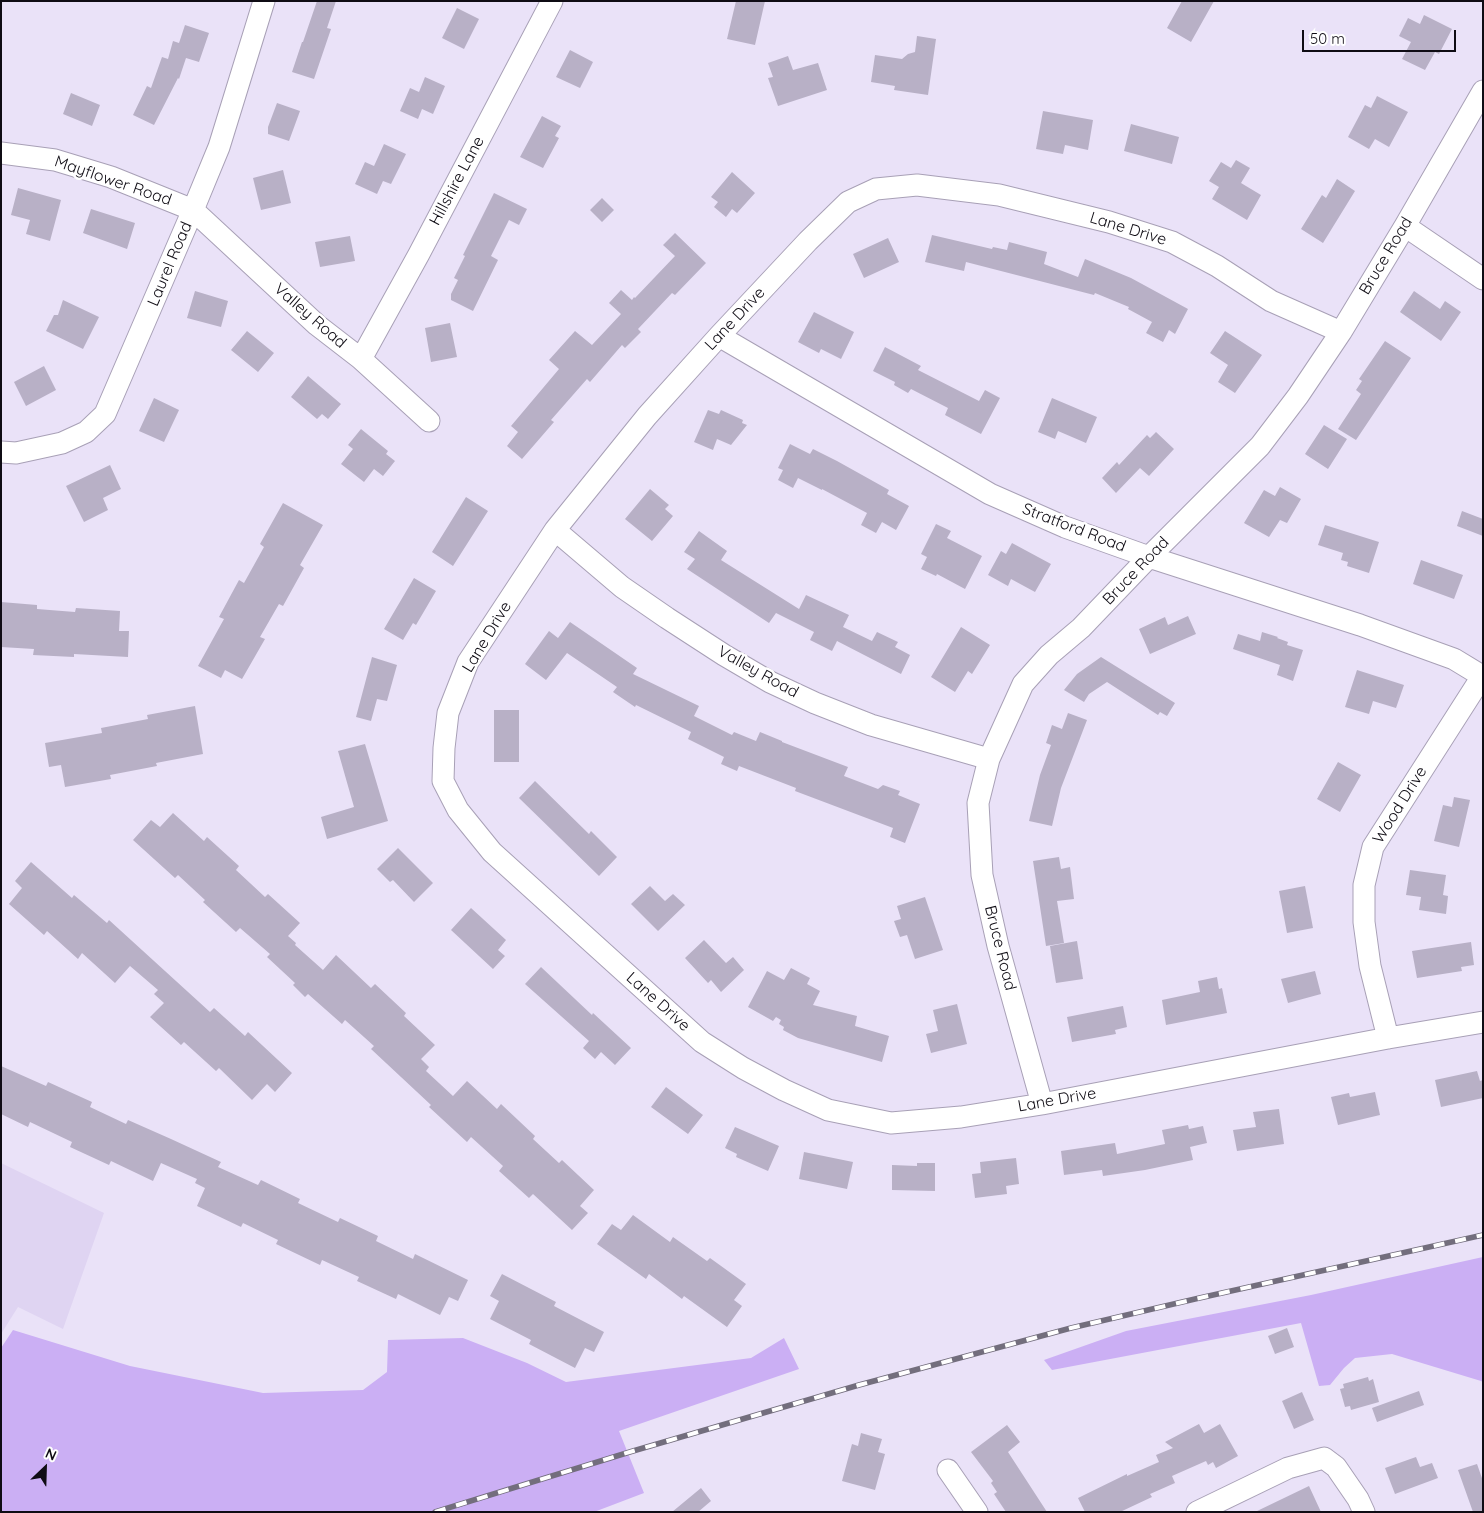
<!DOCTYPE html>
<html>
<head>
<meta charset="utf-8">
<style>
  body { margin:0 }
  #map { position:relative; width:1484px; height:1513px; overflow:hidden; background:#eae2f8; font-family:Quicksand,sans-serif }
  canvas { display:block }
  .frame { position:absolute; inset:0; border:2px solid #0f0c14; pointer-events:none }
  .north { position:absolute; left:20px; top:1443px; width:50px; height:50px; -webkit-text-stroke:4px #fff; paint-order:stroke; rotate:24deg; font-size:14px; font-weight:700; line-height:20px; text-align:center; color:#0f0c14 }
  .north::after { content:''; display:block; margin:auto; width:18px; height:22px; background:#0f0c14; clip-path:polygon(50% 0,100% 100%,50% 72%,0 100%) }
  .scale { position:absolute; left:1302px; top:30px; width:154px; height:22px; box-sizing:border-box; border:2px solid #0f0c14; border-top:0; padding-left:6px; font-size:15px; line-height:18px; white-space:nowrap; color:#0f0c14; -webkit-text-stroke:4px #fff; paint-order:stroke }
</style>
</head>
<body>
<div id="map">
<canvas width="1484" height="1513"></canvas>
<div class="frame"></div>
<div class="north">N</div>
<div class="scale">50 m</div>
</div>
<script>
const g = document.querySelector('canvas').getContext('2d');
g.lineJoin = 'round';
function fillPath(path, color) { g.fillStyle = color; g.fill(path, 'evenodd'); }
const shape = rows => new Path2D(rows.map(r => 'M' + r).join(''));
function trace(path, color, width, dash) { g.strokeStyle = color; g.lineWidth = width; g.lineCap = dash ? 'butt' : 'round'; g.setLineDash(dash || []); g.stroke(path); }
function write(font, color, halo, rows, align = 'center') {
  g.font = font + ' Quicksand,sans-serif'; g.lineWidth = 5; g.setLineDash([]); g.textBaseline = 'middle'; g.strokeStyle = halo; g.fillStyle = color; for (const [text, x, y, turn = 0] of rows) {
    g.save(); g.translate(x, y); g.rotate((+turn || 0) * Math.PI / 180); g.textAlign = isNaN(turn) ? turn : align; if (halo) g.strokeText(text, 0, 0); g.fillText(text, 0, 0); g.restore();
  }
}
fillPath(shape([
  [1,1163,104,1213,63,1329,18,1307,1,1334]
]), '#dfd4f2');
fillPath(shape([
  [1483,1257,1483,1382,1481,1381,1392,1354,1355,1358,1344,1368,1330,1385,1319,1386,1301,1323,1052,1370,1044,1360,1126,1331,1311,1295],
  [13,1330,130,1366,263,1393,363,1390,387,1372,388,1340,463,1338,527,1363,566,1382,751,1358,784,1338,799,1369,619,1431,644,1493,594,1512,1,1512,1,1348]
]), '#cbaff4');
fillPath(shape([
  [317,1,336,1,327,28,331,29,314,79,292,72,302,42,303,42],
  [736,1,765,1,755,45,727,39],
  [1182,1,1214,1,1191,42,1167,28],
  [457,8,479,19,464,49,442,38],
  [1424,15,1452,29,1439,54,1435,52,1425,70,1402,59,1411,42,1399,36,1408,18,1420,24],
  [185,25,209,33,199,62,186,58,179,79,178,78,154,125,133,115,147,86,151,88,162,57,168,59,173,41,179,43],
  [917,36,936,39,928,95,894,90,895,86,871,82,875,55,902,59,908,54,915,52],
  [570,50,593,62,580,88,556,77],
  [788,56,793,70,818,63,827,90,778,106,768,78,773,77,768,63],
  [425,77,445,86,433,114,422,109,418,119,400,111,410,88,419,92],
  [71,93,100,105,92,126,63,114],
  [1377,96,1408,112,1389,147,1375,139,1369,149,1348,137,1365,105,1371,108],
  [277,103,300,111,289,141,268,134,268,127],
  [1043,111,1093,120,1088,150,1065,145,1063,154,1036,149],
  [542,116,561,126,555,136,559,138,543,168,520,157],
  [1131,124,1179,137,1172,164,1124,151],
  [384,144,406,154,391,184,383,181,377,194,355,184,365,162,374,166],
  [1236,160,1250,168,1241,183,1261,195,1247,220,1212,199,1219,187,1209,181,1221,162,1231,168],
  [283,170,291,203,261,210,253,178],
  [732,172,755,193,737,213,732,209,726,217,714,207,718,202,711,197],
  [1337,179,1355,191,1323,243,1301,229,1322,195,1326,198],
  [18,188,61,200,50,241,26,234,30,220,11,215],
  [494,193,527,209,519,225,509,220,491,256,498,260,473,311,451,300,451,294,458,280,454,278,465,256,463,255],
  [602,198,614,210,602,222,590,210],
  [91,209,135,223,127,249,83,233],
  [675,233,706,263,675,295,672,293,638,329,641,332,625,348,622,345,590,382,587,379,551,420,554,422,522,459,507,446,518,432,511,426,559,369,549,360,575,331,592,345,621,314,609,303,621,290,632,300,634,297,635,298,675,256,663,245],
  [932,235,992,249,993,247,1007,250,1009,242,1047,252,1044,264,1078,277,1085,259,1131,278,1188,309,1175,334,1169,330,1163,342,1146,333,1152,322,1128,309,1129,307,1095,293,1094,295,966,262,964,271,925,262],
  [350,236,355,261,320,267,315,242],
  [888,238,899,262,864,278,853,254],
  [195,291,228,301,221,327,187,318],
  [1414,291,1440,309,1445,301,1461,312,1441,341,1400,312],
  [63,300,99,317,83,349,46,331,54,315,58,315],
  [814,312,854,332,841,359,821,349,819,353,798,342],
  [450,323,457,357,431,362,425,328],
  [247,331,274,353,258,372,231,350],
  [1225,331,1262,355,1235,393,1218,382,1228,365,1210,353],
  [1385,341,1411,358,1356,440,1338,429,1361,394,1356,390,1362,381,1359,379],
  [885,347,921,366,918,370,979,401,985,390,1000,398,981,434,945,415,948,408,911,389,908,393,894,385,895,382,873,371],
  [44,366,56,390,26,406,14,382],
  [308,376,341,404,328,419,322,414,317,419,291,397],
  [154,398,179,410,164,442,139,431],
  [1052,398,1097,417,1086,443,1058,431,1055,439,1038,432],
  [708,410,719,414,721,410,743,420,742,423,747,425,731,445,717,439,713,450,694,442],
  [1324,425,1347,439,1328,469,1305,454],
  [361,429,388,451,386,454,395,461,383,476,374,469,364,482,341,464,353,449,348,445],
  [1156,432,1174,449,1149,476,1140,468,1116,493,1102,478,1117,462,1119,465,1147,435,1150,438],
  [790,444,810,454,813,449,837,461,889,490,887,494,909,506,896,530,882,522,876,533,861,525,867,513,822,489,822,490,798,478,793,488,778,480,783,470,778,468],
  [110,465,121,489,103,498,108,510,84,522,66,486],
  [1280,487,1301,499,1287,523,1280,520,1269,537,1244,523,1264,490,1275,496],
  [650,489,669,505,665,509,673,516,652,541,625,519],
  [466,497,488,511,453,566,432,552],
  [283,503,323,525,300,565,304,568,283,606,279,604,260,637,265,639,242,679,225,670,221,678,198,666,224,619,219,617,239,580,244,583,264,547,260,544],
  [1462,511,1483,519,1483,536,1457,526],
  [936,524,951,531,947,538,982,556,965,589,937,574,936,576,921,569,927,557,921,554],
  [1325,525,1379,542,1369,573,1347,566,1348,562,1341,560,1343,553,1318,545],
  [699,531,727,551,721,560,799,609,806,595,849,615,843,627,872,641,877,632,898,642,895,647,910,655,901,674,837,641,832,651,810,640,814,632,776,613,769,623,687,569,695,559,684,552],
  [1012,543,1051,564,1035,592,1011,579,1008,586,988,575,1001,551,1006,554],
  [1421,560,1463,575,1454,599,1413,584],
  [414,578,436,591,416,625,413,623,403,640,384,629],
  [1,602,37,605,37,609,75,612,76,608,120,611,119,631,129,631,128,657,74,654,74,657,33,655,34,649,1,647],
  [1188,616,1196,634,1150,654,1139,629,1165,617,1168,625],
  [570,622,637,668,633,674,699,706,694,716,732,735,734,732,756,741,760,732,782,741,782,742,848,767,844,776,878,789,883,785,900,791,898,795,920,804,905,843,890,837,893,828,795,791,796,788,739,766,737,771,721,764,724,757,688,739,691,732,636,705,635,707,613,692,617,687,567,653,546,680,525,664,549,631,558,638],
  [961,627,990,645,972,674,968,671,955,692,931,677],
  [1262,632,1278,637,1277,638,1288,642,1287,645,1303,650,1293,681,1277,675,1280,665,1233,649,1238,634,1260,641],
  [372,657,397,665,387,701,377,699,371,721,356,717],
  [1101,657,1175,703,1167,716,1160,712,1158,715,1107,682,1089,694,1084,702,1064,690,1077,674],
  [1357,670,1404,685,1396,708,1373,701,1369,714,1345,707],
  [195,706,203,754,156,763,157,766,110,775,111,779,65,787,61,765,49,767,45,743,102,733,101,728,148,719,147,715],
  [494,710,519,710,519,762,494,762],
  [1068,713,1087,720,1061,788,1052,826,1029,821,1040,775,1051,745,1046,743,1052,725,1062,729],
  [365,744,388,821,327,839,321,817,354,807,338,751],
  [1338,762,1361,775,1340,812,1317,799],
  [535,781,589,834,591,831,617,857,599,876,519,798],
  [1454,797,1470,800,1459,847,1434,841,1443,805,1452,807],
  [173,813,204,841,207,837,239,866,236,870,265,897,268,894,300,923,288,936,296,943,295,945,323,970,336,955,371,988,375,984,406,1013,404,1016,435,1045,421,1059,429,1067,426,1071,453,1096,467,1081,497,1109,501,1104,535,1136,533,1139,559,1163,562,1160,594,1190,580,1206,588,1213,572,1230,533,1194,529,1198,499,1171,503,1166,471,1137,467,1142,429,1107,431,1105,371,1049,374,1046,345,1020,342,1024,308,994,305,997,293,985,295,983,267,957,270,954,240,928,236,932,203,902,205,900,178,875,175,878,133,840,151,820,160,827],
  [398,848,433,883,414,902,393,880,390,882,377,869],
  [1059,857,1061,869,1070,867,1074,899,1057,901,1064,943,1046,946,1033,861],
  [31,862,72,898,74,895,107,923,109,920,210,1012,214,1008,245,1036,248,1032,292,1073,275,1092,267,1084,252,1100,219,1068,216,1071,184,1042,181,1045,150,1017,164,1003,154,994,158,990,130,966,115,983,82,953,78,959,47,931,44,935,9,904,22,888,15,881],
  [1410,870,1446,875,1443,895,1448,896,1446,914,1419,910,1421,897,1406,895],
  [650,886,665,901,673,894,685,905,658,931,631,904],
  [1305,886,1313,928,1287,933,1279,891],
  [925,897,943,950,915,959,907,935,900,937,894,921,901,919,897,906],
  [471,908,506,940,498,950,505,956,493,969,451,930],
  [704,940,726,963,733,957,744,970,721,992,711,980,708,983,685,958],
  [1077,941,1083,979,1056,983,1050,946],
  [1471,942,1474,965,1461,967,1462,971,1417,978,1412,951],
  [541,967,592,1015,593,1013,631,1048,615,1065,601,1052,595,1059,583,1048,589,1041,525,984],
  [791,968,810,978,807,984,820,991,813,1005,857,1016,855,1026,889,1036,882,1062,798,1038,783,1030,784,1027,779,1024,781,1020,776,1017,773,1021,748,1007,767,971,784,980],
  [1315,971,1321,994,1288,1003,1281,979],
  [1217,977,1219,989,1222,988,1227,1013,1166,1025,1162,1000,1200,992,1198,981],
  [957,1004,967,1044,931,1053,926,1034,938,1031,933,1010],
  [1123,1006,1127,1027,1115,1030,1116,1034,1072,1042,1067,1017],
  [1,1066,46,1086,48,1082,92,1102,90,1107,126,1124,128,1120,171,1139,221,1162,218,1167,258,1185,261,1180,300,1199,298,1203,338,1222,340,1218,378,1236,376,1241,413,1259,415,1254,468,1280,458,1301,449,1297,440,1315,398,1294,396,1299,357,1281,359,1277,322,1260,320,1265,276,1244,278,1240,243,1223,241,1227,197,1206,205,1188,195,1183,197,1179,161,1163,153,1181,111,1161,109,1165,70,1147,72,1142,30,1122,28,1127,1,1114],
  [1477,1071,1480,1081,1483,1080,1483,1098,1441,1107,1435,1080],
  [666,1087,703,1115,688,1134,651,1107],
  [1375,1092,1380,1115,1338,1125,1331,1097,1349,1093,1350,1097],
  [1279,1109,1284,1144,1237,1151,1233,1130,1256,1127,1253,1112],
  [1188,1125,1189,1129,1203,1126,1207,1143,1190,1147,1193,1160,1145,1170,1103,1176,1102,1170,1064,1175,1061,1151,1115,1143,1117,1154,1165,1144,1162,1130],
  [735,1127,779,1146,768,1171,736,1157,737,1154,725,1148],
  [804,1152,853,1162,847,1189,799,1179],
  [1016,1158,1019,1184,1006,1186,1007,1194,975,1198,972,1174,981,1173,980,1162],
  [917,1163,935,1163,935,1191,892,1190,892,1165,917,1166],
  [633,1215,670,1242,673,1237,707,1261,710,1258,746,1284,734,1300,742,1306,727,1327,684,1296,682,1299,649,1274,646,1279,597,1244,612,1224,621,1230],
  [502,1274,556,1302,554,1306,604,1332,594,1352,585,1348,575,1368,529,1344,531,1340,490,1319,499,1301,490,1296],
  [1287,1328,1294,1347,1275,1354,1268,1336],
  [1368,1377,1369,1381,1373,1379,1379,1402,1351,1410,1350,1406,1345,1407,1340,1389,1344,1388,1343,1384],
  [1419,1391,1424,1405,1377,1422,1372,1408],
  [1302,1392,1314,1420,1294,1429,1282,1401],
  [1199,1424,1204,1433,1220,1424,1238,1456,1216,1468,1213,1462,1208,1465,1206,1461,1172,1476,1175,1483,1150,1494,1152,1497,1120,1512,1085,1512,1078,1498,1127,1474,1127,1476,1159,1462,1156,1455,1173,1448,1165,1442],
  [1007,1425,1020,1442,1008,1452,1047,1512,1006,1512,994,1494,997,1492,991,1483,993,1481,971,1452],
  [861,1433,882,1439,878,1452,885,1454,875,1490,842,1481,852,1444,858,1446],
  [1416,1457,1420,1467,1432,1463,1438,1478,1395,1494,1385,1468],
  [1477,1464,1483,1481,1483,1512,1473,1512,1458,1470],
  [1309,1486,1321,1512,1255,1512],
  [701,1488,711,1501,698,1512,672,1512]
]), '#b8b0c6');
const minor = shape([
  [1,153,55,160,111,177,193,210,317,325,361,359,429,421],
  [1405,226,1483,279],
  [1341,332,1271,301,1217,266,1172,242,1109,222,999,195,917,185,876,189,848,202,808,241,719,336,647,416,555,530,468,662,448,713,444,748,443,781,458,810,492,852,702,1042,743,1068,784,1090,828,1110,891,1123,961,1117,1042,1104,1388,1038,1483,1022],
  [719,336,990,494,1065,527,1149,557,1360,625,1454,659,1482,676],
  [361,359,419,254,552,1],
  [1,452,16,453,62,443,86,432,105,414,193,210,219,147,264,1],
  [555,530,622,587,667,618,724,655,770,682,815,703,871,725,989,759],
  [1388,1038,1370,966,1364,922,1364,885,1373,847,1483,675],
  [1042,1104,998,946,982,875,978,803,989,759,1023,684,1049,655,1081,628,1149,557,1260,446,1298,396,1341,332,1405,226,1483,91],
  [948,1470,977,1512],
  [1197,1512,1288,1468,1324,1458,1336,1467,1358,1499,1364,1512]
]);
trace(minor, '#a8a0b6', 23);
trace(minor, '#fff', 21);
const rail = shape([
  [435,1512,633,1451,859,1385,1071,1328,1195,1299,1483,1235]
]);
trace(rail, '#736e7d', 5.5);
trace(rail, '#fff', 4, [11]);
write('16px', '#0f0c14', '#fff', [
  ["Mayflower Road",113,181,19],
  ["Hillshire Lane",457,181,-62],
  ["Lane Drive",1128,229,17],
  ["Bruce Road",1386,256,-59],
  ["Laurel Road",170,264,-67],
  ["Valley Road",310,316,41],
  ["Lane Drive",735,319,-47],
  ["Stratford Road",1074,528,21],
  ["Bruce Road",1136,571,-46],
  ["Lane Drive",487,637,-59],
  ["Valley Road",758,672,29],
  ["Wood Drive",1400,805,-58],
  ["Bruce Road",1000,948,76],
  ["Lane Drive",658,1002,42],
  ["Lane Drive",1057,1100,-10]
]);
</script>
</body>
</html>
